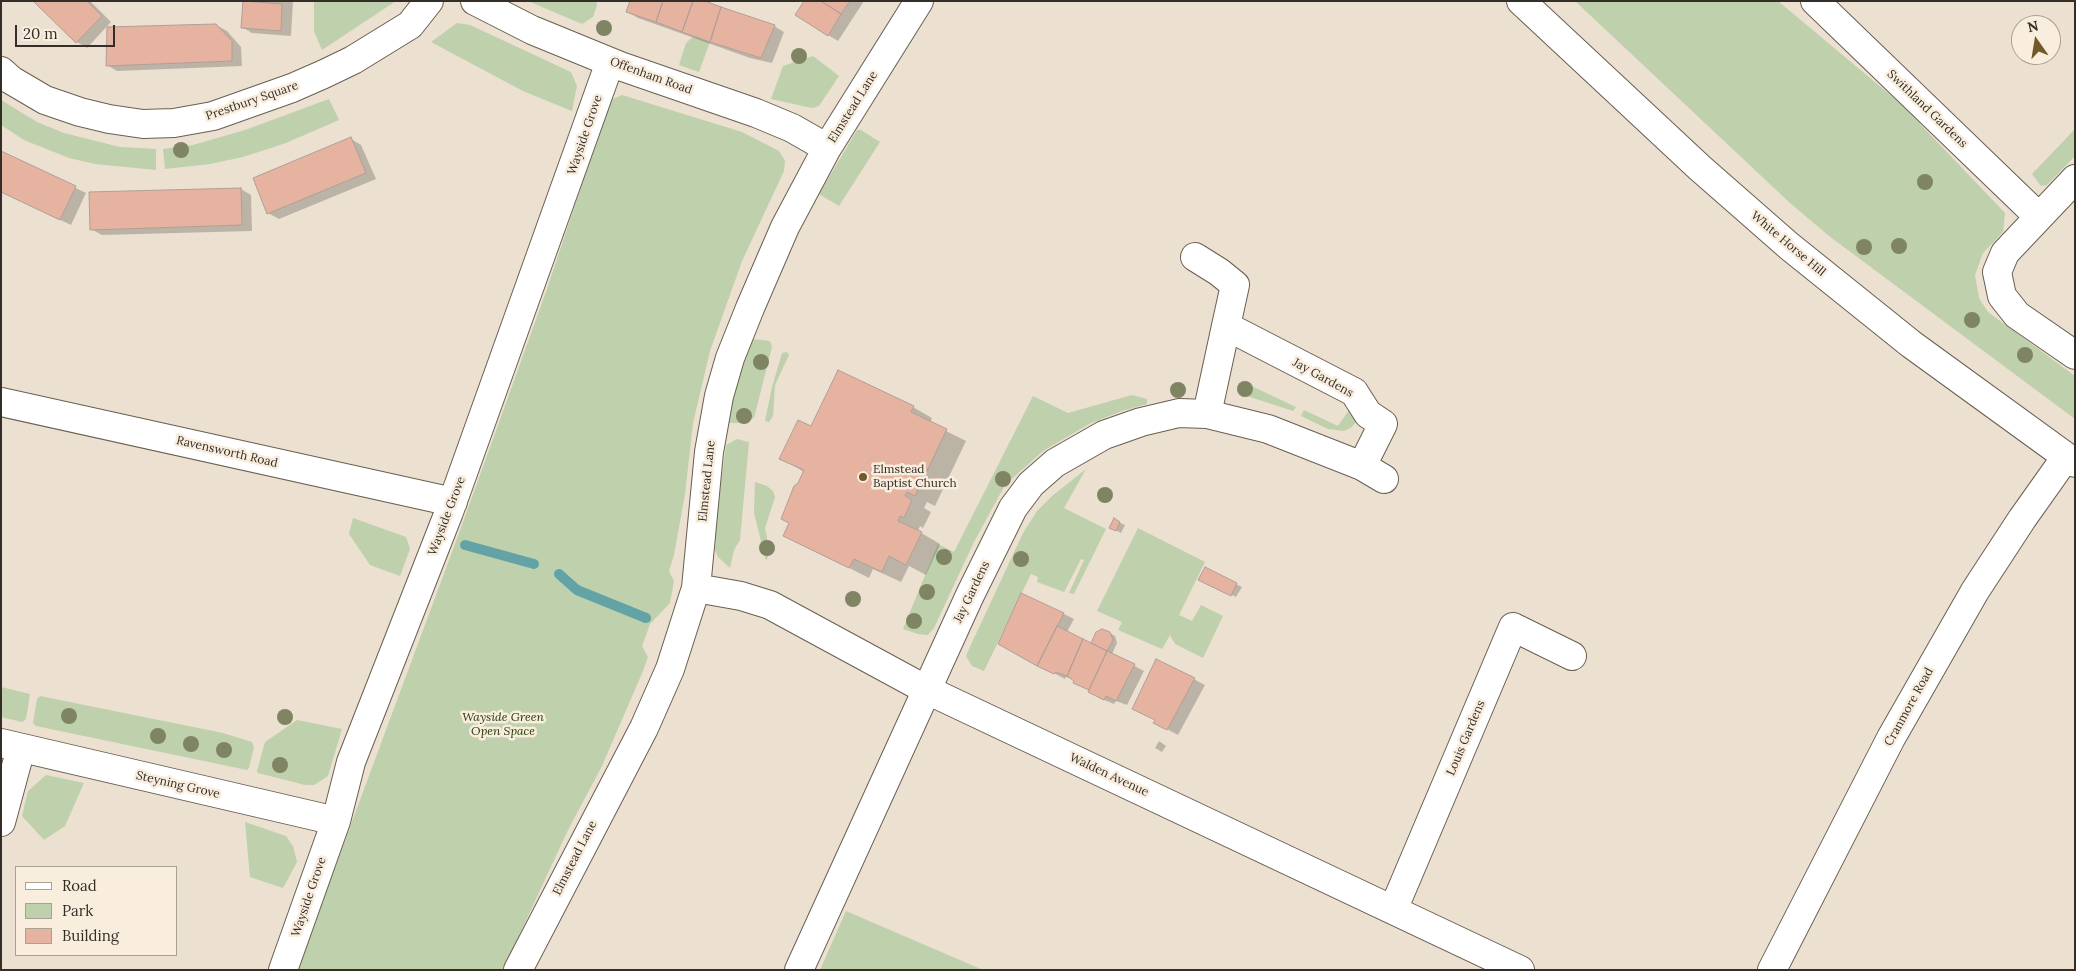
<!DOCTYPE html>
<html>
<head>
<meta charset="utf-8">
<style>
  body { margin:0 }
  #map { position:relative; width:2076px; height:971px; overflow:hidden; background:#ece0d1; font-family:Lora,serif }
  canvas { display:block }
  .frame { position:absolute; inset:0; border:2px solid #332e28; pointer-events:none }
  .legend { position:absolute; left:15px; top:866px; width:162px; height:90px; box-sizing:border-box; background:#f9edde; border:1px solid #aaa195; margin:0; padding:6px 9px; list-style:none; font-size:15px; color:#332e28 }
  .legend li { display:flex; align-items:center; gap:10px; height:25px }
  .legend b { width:25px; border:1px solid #aaa195 }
  .north { position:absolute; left:2011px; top:15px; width:50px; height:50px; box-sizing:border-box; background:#f9edde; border:1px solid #aaa195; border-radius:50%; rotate:347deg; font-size:14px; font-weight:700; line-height:20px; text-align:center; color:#332e28 }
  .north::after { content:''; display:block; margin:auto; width:18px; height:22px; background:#73582a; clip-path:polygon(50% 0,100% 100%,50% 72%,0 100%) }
  .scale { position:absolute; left:15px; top:25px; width:100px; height:22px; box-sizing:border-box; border:2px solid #332e28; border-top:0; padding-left:6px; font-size:15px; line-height:18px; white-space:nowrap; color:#332e28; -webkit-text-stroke:4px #f9edde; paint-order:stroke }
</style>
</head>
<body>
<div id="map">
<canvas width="2076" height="971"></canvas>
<div class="frame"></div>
<ul class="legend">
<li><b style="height:6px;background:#fff"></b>Road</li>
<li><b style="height:14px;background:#bed0ac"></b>Park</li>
<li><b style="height:14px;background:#e6b3a0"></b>Building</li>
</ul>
<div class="north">N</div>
<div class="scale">20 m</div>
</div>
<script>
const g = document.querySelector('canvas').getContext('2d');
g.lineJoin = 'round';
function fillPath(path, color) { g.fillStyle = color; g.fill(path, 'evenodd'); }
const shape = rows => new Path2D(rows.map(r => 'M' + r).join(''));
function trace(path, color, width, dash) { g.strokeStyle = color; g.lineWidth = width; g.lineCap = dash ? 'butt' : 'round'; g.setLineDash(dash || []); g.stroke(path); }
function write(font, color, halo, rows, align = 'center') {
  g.font = font + ' Lora,serif'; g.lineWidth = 5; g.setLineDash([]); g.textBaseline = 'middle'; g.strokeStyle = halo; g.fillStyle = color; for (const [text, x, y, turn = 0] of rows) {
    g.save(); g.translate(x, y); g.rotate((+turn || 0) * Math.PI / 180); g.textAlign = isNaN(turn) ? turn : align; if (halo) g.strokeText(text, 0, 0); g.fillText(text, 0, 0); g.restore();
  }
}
fillPath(shape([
  [314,1,396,1,322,50,314,31],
  [528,1,596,1,597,5,593,17,582,24],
  [1575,1,1778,1,1901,104,2005,213,2003,232,1983,253,1975,275,1979,298,1988,312,2075,376,2075,419,1829,236,1790,203],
  [457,23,470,25,571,72,577,86,572,111,523,91,431,42],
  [693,37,710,42,699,72,679,65,686,43],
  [813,56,839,76,819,106,812,108,771,99,783,66],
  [622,95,742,132,779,151,785,161,784,171,742,261,710,351,693,423,685,494,674,555,669,571,674,581,670,603,650,624,642,646,648,657,643,671,602,766,568,830,503,970,297,970,462,525,547,289,599,133,611,100],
  [329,99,339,120,286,143,243,157,210,164,165,169,163,149,193,145,245,130],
  [1,100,37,122,64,133,120,147,156,149,156,170,95,164,69,158,24,140,1,125],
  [2075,129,2075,156,2047,185,2041,186,2032,174],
  [857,130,861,130,880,142,839,206,819,194],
  [753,339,770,341,772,347,754,418,739,423,727,423,747,347],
  [787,352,789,355,775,385,773,416,769,422,765,421,772,387,782,353],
  [1243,382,1296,407,1293,411,1238,393],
  [1132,395,1147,399,1147,404,1122,411,1091,423,1043,451,1005,485,974,542,934,628,928,635,918,634,903,629,938,544,954,552,1033,396,1068,413],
  [1351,407,1359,418,1352,427,1344,431,1328,429,1301,416,1304,410,1338,426],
  [737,439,749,442,740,540,734,550,730,568,718,557,715,550,717,513,726,445],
  [1086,469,1064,508,1106,529,1074,594,1069,593,1084,560,1081,559,1064,592,1037,582,1038,577,1031,574,984,671,972,666,966,656,969,649,1023,533,1037,511,1052,496],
  [755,482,767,486,773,491,775,497,765,528,770,553,766,561,754,513],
  [353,518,406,537,410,549,400,576,370,565,349,534],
  [1138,528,1205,562,1179,615,1192,621,1201,605,1223,616,1203,658,1175,644,1170,635,1162,649,1118,630,1122,622,1097,611],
  [1,687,30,694,26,719,22,722,1,717],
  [40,696,223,733,252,742,254,747,249,768,247,770,36,726,33,723,37,699],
  [297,720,342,729,328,776,314,785,305,785,258,773,257,771,265,742],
  [46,775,84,783,65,826,44,840,22,816,28,791],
  [245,822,286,836,293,846,297,862,283,888,250,877],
  [846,911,983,970,820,970]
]), '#bed0ac');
fillPath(shape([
  [35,1,90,1,111,22,87,48,77,42],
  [244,1,293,1,291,36,252,33,242,27],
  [806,1,864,1,838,41,828,35],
  [628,12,774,26,784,32,772,63,750,58,638,18],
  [216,25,227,31,241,47,242,66,117,71,107,65],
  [351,139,361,145,376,179,279,219,268,213],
  [1,152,86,193,71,225,1,192],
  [241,189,251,195,252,231,102,235,91,229],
  [913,407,932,418,930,423,966,441,935,506,927,502,924,508,931,512,923,528,920,526,918,531,940,544,926,575,909,566,901,582,873,569,869,578,784,535,791,523,799,484,804,472,781,458,812,428],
  [1114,520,1125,525,1121,533,1115,530],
  [1205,569,1242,587,1236,597,1205,582],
  [1064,614,1074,619,1067,632,1092,644,1110,633,1115,636,1117,643,1112,654,1144,671,1127,705,1116,701,1114,704,1099,698,1076,680,1066,677,1065,679,1010,650],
  [1157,660,1205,685,1178,735,1165,728,1156,720],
  [1159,741,1166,746,1162,752,1155,748]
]), '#0003');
trace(shape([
  [465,545,534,564],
  [559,574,577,590,646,618]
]), '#63a3a6', 10);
const building = shape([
  [33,1,87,1,102,16,76,43,33,1],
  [243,1,282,4,281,31,241,28,243,1],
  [630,1,663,1,656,22,626,12,630,1],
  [663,1,693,1,682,32,656,22,663,1],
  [693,1,705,1,721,7,710,42,682,32,693,1],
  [804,1,821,1,841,14,828,36,795,15,804,1],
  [821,1,850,1,841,14,821,1],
  [721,7,775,25,761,58,710,42,721,7],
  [216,24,232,41,232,61,106,66,107,27,216,24],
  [351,137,366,173,267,214,253,178,351,137],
  [1,151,76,186,60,220,1,192,1,151],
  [241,188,242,225,90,230,89,192,241,188],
  [838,370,914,406,911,412,947,429,915,496,907,492,905,496,912,500,904,518,900,516,898,521,922,532,906,565,889,556,882,572,854,559,849,568,783,536,789,523,781,519,794,486,798,483,804,470,779,459,798,420,811,426,838,370],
  [1114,518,1120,522,1116,531,1109,528,1114,518],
  [1205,567,1237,583,1231,596,1198,580,1205,567],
  [1021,593,1064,613,1037,666,998,644,1021,593],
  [1057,626,1083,639,1067,676,1056,672,1054,674,1037,666,1057,626],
  [1102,629,1110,632,1113,640,1107,651,1091,643,1096,632,1102,629],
  [1083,639,1107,651,1089,690,1073,683,1074,681,1067,676,1083,639],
  [1107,651,1135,664,1116,701,1106,696,1104,700,1088,692,1107,651],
  [1156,659,1195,678,1167,730,1153,723,1155,720,1132,709,1156,659]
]);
fillPath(building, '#e6b3a0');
trace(building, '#b09e97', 1);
const minor = shape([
  [475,1,532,30,620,66,756,113,792,128,827,148],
  [1815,1,2039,217],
  [1,71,11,80,45,100,80,112,109,119,143,124,174,123,213,116,292,88,324,74,353,60,410,25,429,1],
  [2075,179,2005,253,1997,272,2002,296,2017,315,2075,355],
  [1195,257,1219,272,1235,285,1226,326],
  [1,402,453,502],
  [1362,466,1384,479],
  [696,588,741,596,770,605,925,689,1520,970],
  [1,743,336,821],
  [1,822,21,748],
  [1393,910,1513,627,1572,656],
  [283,970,336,821,351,762,449,512,610,62],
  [518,970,644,728,670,669,696,588,709,452,719,396,730,358,750,308,785,227,827,148,919,1],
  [799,970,970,595,1013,508,1031,484,1055,463,1104,435,1141,422,1179,413,1207,414,1226,326,1354,392,1368,414,1383,424,1362,466,1268,429,1207,414],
  [1772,970,1891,738,1975,591,2022,519,2066,457]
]);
const major = shape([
  [1521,1,1700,168,1789,246,1911,344,2075,463]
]);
trace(minor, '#695f51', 30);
trace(major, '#695f51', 30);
trace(minor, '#fff', 28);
trace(major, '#fff', 28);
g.fillStyle = '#7f8462';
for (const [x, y] of [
  [604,28],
  [799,56],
  [181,150],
  [1925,182],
  [1899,246],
  [1864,247],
  [1972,320],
  [2025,355],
  [761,362],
  [1245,389],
  [1178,390],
  [744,416],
  [1003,479],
  [1105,495],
  [767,548],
  [944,557],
  [1021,559],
  [927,592],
  [853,599],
  [914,621],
  [69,716],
  [285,717],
  [158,736],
  [191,744],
  [224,750],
  [280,765]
]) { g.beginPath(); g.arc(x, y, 8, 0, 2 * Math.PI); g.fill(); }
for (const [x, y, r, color] of [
  [863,477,5,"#73582a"]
]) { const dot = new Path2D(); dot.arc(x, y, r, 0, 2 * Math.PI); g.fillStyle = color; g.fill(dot); trace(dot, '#f9edde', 2); }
write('12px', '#332e28', '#f9edde', [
  ["Offenham Road",651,76,20],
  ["Prestbury Square",252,101,-19],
  ["Elmstead Lane",853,107,-58],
  ["Swithland Gardens",1927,109,44],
  ["Wayside Grove",585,135,-71],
  ["White Horse Hill",1788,244,40],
  ["Jay Gardens",1323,378,29],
  ["Ravensworth Road",227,452,13],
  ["Elmstead Lane",707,481,-84],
  ["Wayside Grove",447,516,-69],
  ["Jay Gardens",972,592,-64],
  ["Cranmore Road",1909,707,-61],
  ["Louis Gardens",1466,738,-67],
  ["Walden Avenue",1109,775,25],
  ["Steyning Grove",178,785,13],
  ["Elmstead Lane",575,858,-63],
  ["Wayside Grove",309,897,-71]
]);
write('12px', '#332e28', '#f9edde', [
  ["Elmstead",873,470],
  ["Baptist Church",873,484]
], 'left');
write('italic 12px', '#253907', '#f9edde', [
  ["Wayside Green",503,718],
  ["Open Space",503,732]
]);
</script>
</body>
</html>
